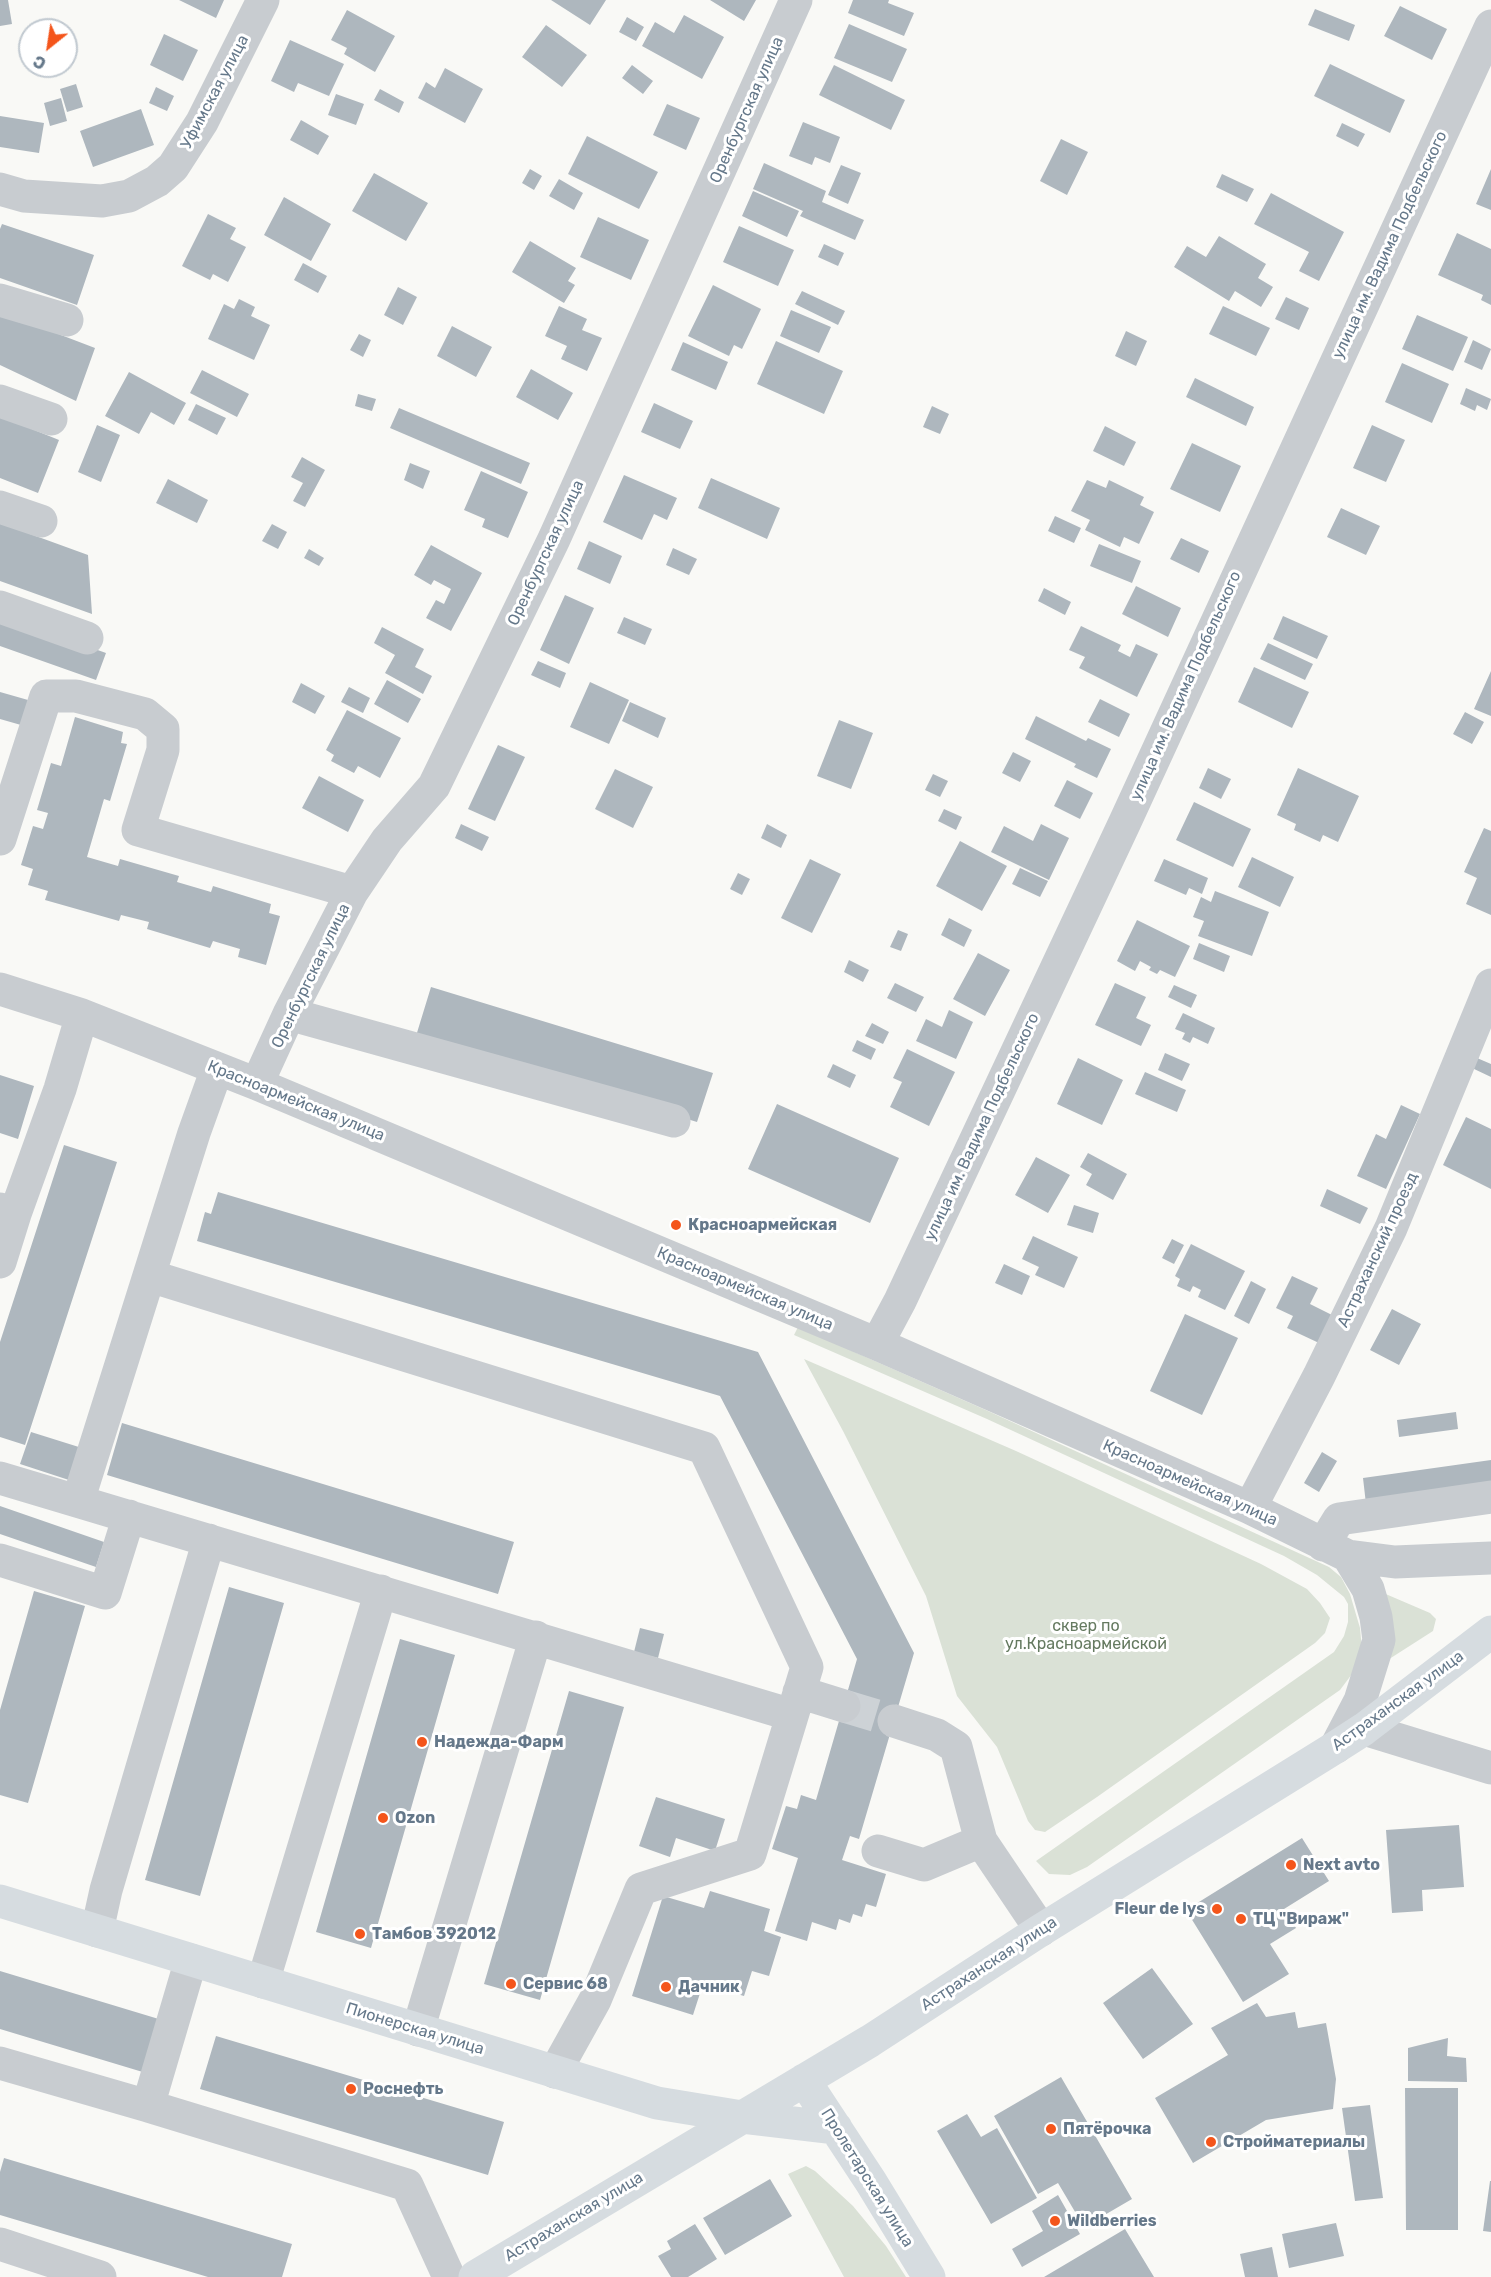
<!DOCTYPE html>
<html>
<head>
<meta charset="utf-8">
<style>
  body { margin:0 }
  #map { position:relative; width:1491px; height:2277px; overflow:hidden; background:#f9f9f6; font-family:Rubik,sans-serif }
  canvas { display:block }
  .north { position:absolute; left:18px; top:18px; width:60px; height:60px; box-sizing:border-box; background:#fff; border:2px solid #c1c9d0; border-radius:50%; rotate:210deg; font-size:16px; font-weight:700; line-height:24px; text-align:center; color:#65788a }
  .north::after { content:''; display:block; margin:auto; width:21px; height:27px; background:#f4551b; clip-path:polygon(50% 0,100% 100%,50% 72%,0 100%) }
</style>
</head>
<body>
<div id="map">
<canvas width="1491" height="2277"></canvas>
<div class="north">С</div>
</div>
<script>
const g = document.querySelector('canvas').getContext('2d');
g.lineJoin = 'round';
function fillPath(path, color) { g.fillStyle = color; g.fill(path, 'evenodd'); }
const shape = rows => new Path2D(rows.map(r => 'M' + r).join(''));
function trace(path, color, width, dash) { g.strokeStyle = color; g.lineWidth = width; g.lineCap = dash ? 'butt' : 'round'; g.setLineDash(dash || []); g.stroke(path); }
function write(font, color, halo, rows, align = 'center') {
  g.font = font + ' Rubik,sans-serif'; g.lineWidth = 6; g.setLineDash([]); g.textBaseline = 'middle'; g.strokeStyle = halo; g.fillStyle = color; for (const [text, x, y, turn = 0] of rows) {
    g.save(); g.translate(x, y); g.rotate((+turn || 0) * Math.PI / 180); g.textAlign = isNaN(turn) ? turn : align; if (halo) g.strokeText(text, 0, 0); g.fillText(text, 0, 0); g.restore();
  }
}
fillPath(shape([
  [798,1327,988,1411,1329,1567,1341,1577,1350,1594,1360,1628,1362,1650,1355,1670,1340,1690,1087,1867,1070,1875,1049,1874,1036,1861,1334,1652,1344,1636,1348,1622,1348,1604,1344,1597,1317,1575,1284,1556,987,1419,794,1335],
  [804,1359,1016,1451,1261,1564,1307,1589,1320,1603,1330,1618,1325,1633,1315,1643,1097,1797,1045,1832,1035,1830,1028,1821,997,1747,957,1696,926,1596,843,1431],
  [1374,1589,1430,1613,1436,1619,1433,1631,1383,1663],
  [806,2166,815,2171,853,2206,886,2246,906,2277,844,2277,788,2174]
]), '#dae1d6');
fillPath(shape([
  [0,0,8,0,12,24,0,26],
  [179,0,224,0,216,18],
  [551,0,606,0,590,25],
  [710,0,756,0,744,21],
  [853,0,889,0,888,3,914,13,904,36,848,13],
  [1400,6,1447,29,1432,60,1384,36],
  [1315,9,1355,25,1349,41,1308,25],
  [347,10,395,36,375,72,344,54,347,48,331,40],
  [684,15,724,37,702,79,642,46,655,22,674,33],
  [627,17,644,27,636,41,619,32],
  [849,24,907,49,892,82,834,58],
  [546,25,587,55,562,87,522,57],
  [164,34,198,50,183,81,150,65],
  [290,40,344,64,329,96,298,83,294,92,271,81],
  [1330,64,1405,100,1390,133,1314,96],
  [632,65,653,81,643,94,622,78],
  [834,65,905,100,891,130,819,95],
  [445,68,483,89,465,123,418,98,426,82,435,88],
  [76,84,83,107,67,112,60,89],
  [156,87,174,96,167,111,149,103],
  [380,89,404,102,399,113,374,100],
  [336,94,364,104,356,125,328,115],
  [61,98,67,121,50,126,44,103],
  [667,104,700,118,686,150,653,135],
  [141,109,154,145,93,167,80,131],
  [0,116,44,123,39,153,0,147],
  [301,120,329,136,318,155,290,140],
  [803,122,840,137,830,163,815,157,812,165,789,156],
  [1342,123,1365,134,1358,147,1336,136],
  [587,136,658,172,639,209,568,174],
  [1061,139,1088,152,1067,195,1040,181],
  [764,163,826,191,822,202,864,220,855,240,800,216,803,211,753,189],
  [841,165,861,173,848,204,828,195],
  [530,169,542,176,534,190,522,183],
  [1491,169,1491,210,1476,204],
  [374,173,428,203,406,241,352,211],
  [1222,174,1254,189,1247,202,1216,187],
  [559,179,583,193,574,210,549,196],
  [753,191,799,211,787,237,742,216],
  [1271,193,1344,232,1319,281,1299,271,1309,252,1254,224],
  [284,197,331,224,311,261,264,235],
  [208,214,236,228,230,239,246,247,228,282,213,274,210,280,182,266],
  [598,217,649,240,631,280,580,257],
  [2,224,94,255,77,305,0,278,0,229],
  [739,226,794,250,778,286,723,262],
  [1457,233,1491,249,1491,305,1481,300,1483,295,1438,275],
  [1219,236,1266,264,1258,278,1273,287,1261,307,1235,291,1229,301,1174,267,1187,246,1206,257],
  [530,241,576,268,568,281,575,285,564,303,512,272],
  [824,244,844,253,838,266,818,257],
  [303,263,327,276,318,293,294,280],
  [713,285,761,309,742,349,734,345,729,356,688,336],
  [398,287,417,297,403,325,384,315],
  [802,291,845,311,838,325,795,304],
  [1286,297,1309,308,1299,330,1275,319],
  [239,299,255,307,251,316,270,325,254,360,208,339,224,304,234,309],
  [0,306,6,314,95,348,76,401,0,365],
  [559,306,587,319,582,330,602,338,587,371,561,359,567,346,545,336],
  [1223,306,1270,328,1256,356,1209,334],
  [791,310,831,327,819,353,780,336],
  [1417,315,1468,337,1453,371,1402,349],
  [452,326,492,347,476,377,437,356],
  [1126,331,1147,341,1136,366,1115,356],
  [359,334,371,340,363,357,350,350],
  [1473,340,1491,349,1482,370,1464,362],
  [776,341,843,371,824,414,757,384],
  [683,342,728,362,716,390,671,370],
  [1402,363,1449,384,1432,423,1385,402],
  [531,369,573,393,558,420,516,397],
  [202,370,249,394,237,417,190,393],
  [129,372,186,403,174,425,151,412,139,434,105,416],
  [1195,378,1254,407,1246,426,1186,397],
  [1466,388,1491,399,1487,410,1477,405,1475,411,1460,404],
  [358,394,376,399,372,411,355,406],
  [654,403,693,421,680,449,641,432],
  [196,404,226,418,217,435,188,420],
  [932,406,949,414,940,434,923,427],
  [399,408,530,463,521,484,390,428],
  [0,416,59,440,38,493,0,478],
  [97,425,120,435,101,482,78,472],
  [1372,425,1405,440,1386,482,1353,468],
  [1105,426,1136,442,1124,466,1093,451],
  [1192,443,1241,466,1220,512,1170,489],
  [302,457,325,470,305,507,293,501,303,483,291,477],
  [410,463,430,471,423,489,404,480],
  [481,471,528,492,508,538,482,527,485,519,464,510],
  [624,475,677,498,667,520,654,514,642,540,603,522],
  [711,478,780,508,767,539,698,508],
  [168,479,208,500,197,523,156,503],
  [1087,480,1106,488,1109,480,1144,497,1140,505,1154,512,1139,544,1124,537,1120,547,1085,530,1090,520,1071,511],
  [1341,508,1380,526,1366,555,1327,537],
  [1055,516,1081,528,1074,543,1048,531],
  [0,523,88,555,92,614,0,581],
  [272,524,287,532,278,549,262,541],
  [1181,538,1209,551,1199,573,1170,559],
  [589,541,622,556,610,584,577,569],
  [1099,544,1141,561,1132,583,1090,566],
  [431,545,482,573,451,631,426,618,436,600,444,604,451,589,434,580,431,585,414,575],
  [673,548,697,559,689,575,666,565],
  [309,549,324,558,319,566,304,558],
  [1136,586,1181,608,1168,637,1122,614],
  [1044,588,1071,602,1065,615,1038,601],
  [565,595,594,608,569,664,540,650],
  [0,615,106,653,96,680,0,646],
  [1283,616,1328,636,1317,659,1273,639],
  [624,617,652,629,645,645,617,633],
  [1081,626,1121,645,1118,651,1130,657,1136,644,1158,654,1137,697,1079,668,1085,657,1069,650],
  [382,627,424,649,415,667,432,676,423,694,385,673,395,655,374,643],
  [1268,643,1313,664,1305,680,1260,659],
  [538,661,566,673,560,688,531,675],
  [1254,667,1309,692,1292,728,1238,702],
  [1491,671,1491,716,1474,709],
  [387,680,421,699,408,723,374,704],
  [590,682,629,700,609,744,570,727],
  [301,683,325,696,315,714,292,702],
  [349,687,370,698,363,713,341,702],
  [0,692,28,700,21,725,0,719],
  [1100,699,1130,714,1119,737,1088,722],
  [630,702,666,718,658,738,622,721],
  [347,710,401,738,380,778,358,766,354,773,331,761,334,755,326,750],
  [1465,712,1484,722,1472,744,1453,734],
  [1036,716,1086,741,1088,738,1111,749,1097,778,1074,767,1076,764,1025,739],
  [75,717,123,732,121,743,127,744,110,801,104,799,87,857,118,866,120,859,179,876,177,882,211,892,213,886,271,904,269,913,280,916,266,965,238,957,240,949,213,941,210,948,147,929,149,922,121,915,119,921,45,900,48,891,28,885,33,869,21,865,33,826,43,829,48,813,37,810,51,763,61,766],
  [839,720,873,733,851,789,817,776],
  [498,745,525,757,495,821,468,809],
  [1013,752,1031,761,1020,782,1002,773],
  [1208,768,1231,779,1221,799,1199,788],
  [1298,768,1359,796,1338,842,1323,835,1320,842,1294,830,1296,824,1277,815],
  [615,769,653,787,633,828,595,809],
  [933,774,948,781,940,797,925,790],
  [319,776,364,800,348,832,302,808],
  [1067,780,1093,793,1080,819,1054,806],
  [1194,802,1251,829,1233,867,1176,840],
  [944,809,962,817,956,830,938,821],
  [461,824,489,837,482,851,455,838],
  [767,824,787,835,781,848,761,838],
  [1041,824,1069,838,1049,880,991,852,1004,826,1033,841],
  [1484,828,1491,831,1491,915,1466,904,1477,878,1464,872],
  [960,841,1007,866,982,911,936,886],
  [1252,857,1294,877,1280,907,1238,887],
  [810,859,841,874,812,933,781,918],
  [1164,859,1208,878,1202,894,1189,888,1186,895,1154,881],
  [1020,868,1048,881,1040,897,1012,884],
  [738,873,750,879,742,895,730,889],
  [1215,891,1269,912,1252,956,1198,936,1204,921,1193,917,1201,897,1211,902],
  [949,918,972,930,964,947,941,935],
  [1137,920,1190,946,1175,977,1160,970,1157,974,1149,970,1151,967,1140,961,1135,971,1117,961],
  [898,930,908,934,901,951,890,947],
  [1199,943,1230,956,1224,972,1193,959],
  [978,953,1010,970,985,1016,953,999],
  [849,960,869,970,863,982,844,972],
  [895,983,924,997,916,1012,887,998],
  [1115,983,1146,997,1136,1018,1151,1025,1141,1046,1095,1025],
  [1174,985,1197,995,1191,1008,1168,997],
  [431,987,713,1073,697,1122,416,1036],
  [949,1010,973,1022,956,1059,916,1041,926,1019,942,1027],
  [1183,1013,1215,1028,1208,1044,1193,1037,1190,1043,1182,1039,1185,1033,1175,1029],
  [872,1023,889,1032,883,1044,865,1036],
  [857,1040,876,1049,871,1060,852,1051],
  [907,1049,955,1072,929,1126,890,1107,902,1082,893,1078],
  [1165,1053,1190,1064,1182,1081,1158,1070],
  [1078,1058,1123,1080,1102,1125,1057,1104],
  [1477,1058,1491,1064,1491,1077,1472,1068],
  [833,1064,856,1075,850,1088,827,1077],
  [1145,1072,1186,1090,1177,1112,1135,1094],
  [0,1075,34,1086,18,1139,0,1133],
  [777,1104,899,1158,870,1223,748,1169],
  [1401,1105,1420,1114,1386,1189,1357,1176,1376,1134,1386,1139],
  [1466,1117,1491,1129,1491,1189,1443,1165],
  [64,1145,117,1162,25,1445,0,1437,0,1342],
  [1088,1153,1127,1174,1113,1200,1086,1185,1092,1174,1080,1167],
  [1036,1157,1070,1175,1048,1213,1015,1195],
  [1327,1189,1368,1208,1360,1224,1320,1206],
  [218,1192,758,1352,914,1653,859,1839,850,1836,842,1860,886,1874,876,1907,866,1904,862,1917,853,1914,850,1923,839,1919,836,1930,812,1922,807,1941,775,1931,798,1858,772,1849,786,1806,797,1809,801,1795,816,1800,857,1659,720,1396,197,1241,205,1212,211,1214],
  [1074,1205,1099,1213,1093,1233,1067,1225],
  [1033,1236,1078,1257,1064,1288,1035,1275,1039,1267,1022,1259],
  [1172,1239,1184,1245,1174,1264,1162,1258],
  [1191,1244,1245,1271,1225,1310,1198,1297,1201,1290,1193,1286,1190,1292,1177,1286,1180,1279,1175,1276],
  [1004,1264,1030,1276,1022,1295,995,1283],
  [1292,1276,1318,1288,1310,1304,1332,1315,1319,1343,1287,1328,1293,1316,1276,1308],
  [1251,1281,1266,1289,1249,1324,1234,1316],
  [1392,1309,1421,1324,1399,1365,1370,1350],
  [1185,1314,1238,1338,1202,1415,1150,1391],
  [1456,1412,1458,1429,1399,1437,1397,1420],
  [122,1423,514,1542,498,1594,107,1475],
  [31,1432,82,1448,72,1481,20,1464],
  [1322,1452,1337,1461,1319,1492,1304,1483],
  [1491,1460,1491,1487,1366,1504,1363,1478],
  [0,1506,104,1542,96,1567,0,1534],
  [229,1587,284,1603,200,1896,145,1880],
  [34,1591,85,1606,28,1803,0,1795,0,1710],
  [640,1628,664,1634,658,1658,634,1652],
  [400,1639,455,1655,371,1948,316,1932],
  [569,1691,624,1707,540,2000,484,1984],
  [656,1797,725,1819,715,1851,676,1838,670,1857,639,1846],
  [1459,1825,1464,1887,1422,1890,1423,1911,1392,1913,1386,1830],
  [1302,1838,1329,1881,1284,1909,1296,1928,1270,1944,1289,1974,1243,2002,1186,1910],
  [710,1891,770,1909,764,1931,781,1937,769,1976,752,1971,744,1996,703,1984,693,2015,632,1996,663,1896,704,1908],
  [1152,1968,1193,2024,1143,2059,1103,2003],
  [0,1971,162,2020,146,2073,0,2029],
  [1257,2003,1266,2017,1295,2012,1298,2028,1326,2023,1336,2079,1333,2109,1266,2120,1193,2163,1155,2098,1228,2055,1211,2028],
  [216,2036,504,2122,488,2175,200,2089],
  [1448,2038,1447,2056,1466,2058,1467,2082,1408,2081,1408,2048],
  [1061,2077,1132,2199,1084,2227,1058,2183,1038,2194,994,2116],
  [1405,2088,1458,2088,1458,2230,1406,2230],
  [1370,2105,1383,2198,1355,2201,1342,2108],
  [967,2114,981,2137,997,2128,1037,2198,991,2224,937,2131],
  [4,2158,292,2244,282,2277,208,2277,0,2215,0,2172],
  [770,2179,792,2216,725,2255,703,2218],
  [1490,2181,1491,2181,1491,2232,1483,2231],
  [1058,2195,1080,2234,1022,2267,1012,2249,1043,2231,1032,2211],
  [1336,2223,1344,2256,1289,2268,1282,2234],
  [695,2224,717,2259,688,2277,671,2277,658,2256,671,2249,667,2241],
  [1125,2229,1154,2277,1044,2277],
  [1272,2247,1278,2277,1245,2277,1240,2254]
]), '#aeb7be');
trace(shape([
  [844,1706,894,1721]
]), '#cdd2d6', 33, [33, 16]);
trace(shape([
  [0,189,24,196,102,201,129,196,157,181,173,167,202,122,263,0],
  [0,300,67,320],
  [0,401,51,419],
  [0,507,41,521],
  [0,607,87,638],
  [0,839,46,696,76,696,145,714,163,729,163,750,138,830,352,892],
  [0,989,82,1015,257,1084,877,1344,1250,1508,1348,1556,1395,1562,1491,1558],
  [289,1014,674,1121],
  [257,1084,289,1014,352,892,387,840,434,786,554,539,796,0],
  [0,1209,15,1214,60,1089,82,1015],
  [0,1262,15,1214],
  [150,1276,704,1448,807,1667,750,1854,641,1889,595,2000,555,2072],
  [877,1344,900,1301,1125,822,1491,26],
  [0,1478,792,1715],
  [78,1501,194,1133,217,1069],
  [1250,1508,1319,1376,1391,1228,1491,985],
  [1323,1545,1339,1519,1491,1497],
  [0,1560,105,1593,129,1516],
  [799,1692,844,1706],
  [894,1721,937,1735,956,1747,981,1841],
  [1364,1729,1491,1768],
  [1336,1747,1360,1701,1379,1640,1376,1617,1368,1589,1348,1556],
  [878,1851,924,1865,981,1841,1041,1930],
  [97,1931,106,1890,209,1540],
  [191,1960,148,2106,407,2185,449,2277],
  [263,1982,381,1591],
  [418,2030,536,1637],
  [0,2063,148,2106],
  [0,2244,100,2277]
]), '#c8ccd0', 33);
trace(shape([
  [0,1901,657,2103,742,2117,836,2128],
  [804,2080,871,2182,929,2277],
  [475,2277,870,2041,1041,1930,1336,1747,1364,1729,1491,1632]
]), '#d6dce0', 33);
for (const [x, y, r, color] of [
  [676,1225,6,"#f4551b"],
  [422,1742,6,"#f4551b"],
  [383,1818,6,"#f4551b"],
  [1291,1865,6,"#f4551b"],
  [1217,1909,6,"#f4551b"],
  [1241,1919,6,"#f4551b"],
  [360,1934,6,"#f4551b"],
  [511,1984,6,"#f4551b"],
  [666,1987,6,"#f4551b"],
  [351,2089,6,"#f4551b"],
  [1051,2129,6,"#f4551b"],
  [1211,2142,6,"#f4551b"],
  [1055,2221,6,"#f4551b"]
]) { const dot = new Path2D(); dot.arc(x, y, r, 0, 2 * Math.PI); g.fillStyle = color; g.fill(dot); trace(dot, '#fff', 2); }
write('16px', '#65788a', '#fff', [
  ["Уфимская улица",215,92,-62],
  ["Оренбургская улица",747,110,-66],
  ["улица им. Вадима Подбельского",1390,245,-65],
  ["Оренбургская улица",546,553,-65],
  ["улица им. Вадима Подбельского",1186,686,-66],
  ["Оренбургская улица",311,976,-64],
  ["Красноармейская улица",296,1101,22],
  ["улица им. Вадима Подбельского",982,1127,-65],
  ["Астраханский проезд",1378,1250,-65],
  ["Красноармейская улица",745,1289,23],
  ["Красноармейская улица",1190,1483,24],
  ["Астраханская улица",1398,1701,-36],
  ["Астраханская улица",989,1964,-33],
  ["Пионерская улица",415,2029,17],
  ["Пролетарская улица",867,2178,58],
  ["Астраханская улица",574,2217,-31]
]);
write('bold 16px', '#65788a', '#fff', [
  ["Красноармейская",688,1225],
  ["Надежда-Фарм",434,1742],
  ["Ozon",395,1818],
  ["Next avto",1303,1865],
  ["Fleur de lys",1205,1909,"right"],
  ["ТЦ \"Вираж\"",1253,1919],
  ["Тамбов 392012",372,1934],
  ["Сервис 68",523,1984],
  ["Дачник",678,1987],
  ["Роснефть",363,2089],
  ["Пятёрочка",1063,2129],
  ["Стройматериалы",1223,2142],
  ["Wildberries",1067,2221]
], 'left');
write('16px', '#657a60', '#fff', [
  ["сквер по",1086,1626],
  ["ул.Красноармейской",1086,1644]
]);
</script>
</body>
</html>
